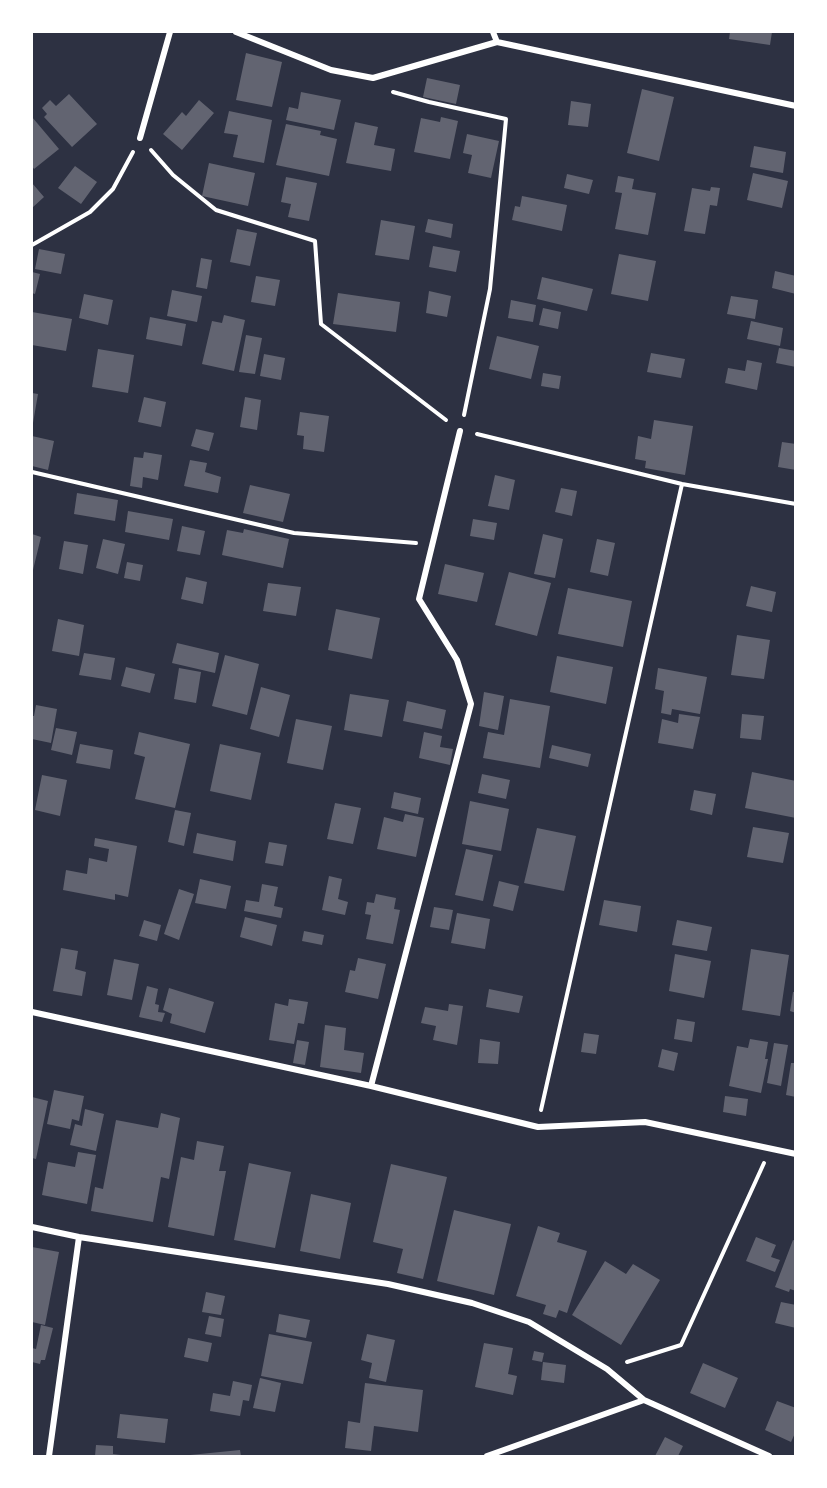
<!DOCTYPE html>
<html>
<head>
<meta charset="utf-8">
<style>
  body { margin:0 }
  #map { position:relative; width:827px; height:1488px; overflow:hidden; background:#2d3142; font-family:"Zilla Slab",serif }
  canvas { display:block }
  .frame { position:absolute; inset:0; border:33px solid #fff; pointer-events:none }
</style>
</head>
<body>
<div id="map">
<canvas width="827" height="1488"></canvas>
<div class="frame"></div>
</div>
<script>
const g = document.querySelector('canvas').getContext('2d');
g.lineJoin = 'round';
function fillPath(path, color) { g.fillStyle = color; g.fill(path, 'evenodd'); }
const shape = rows => new Path2D(rows.map(r => 'M' + r).join(''));
function trace(path, color, width, dash) { g.strokeStyle = color; g.lineWidth = width; g.lineCap = dash ? 'butt' : 'round'; g.setLineDash(dash || []); g.stroke(path); }
fillPath(shape([
  [730,32,772,32,770,45,729,39],
  [246,53,282,62,272,107,236,100],
  [427,78,460,85,456,104,423,97],
  [642,89,674,97,659,161,627,153],
  [301,92,341,100,334,130,286,120,289,107,298,109],
  [69,94,97,124,72,147,44,117,47,114,42,108,50,100,56,106],
  [199,100,214,113,182,150,163,134,182,112,186,116],
  [571,101,591,104,588,127,568,125],
  [229,111,272,120,264,163,233,157,238,135,224,133],
  [32,117,59,149,34,169,32,166],
  [441,117,458,121,450,159,414,152,421,118,440,122],
  [355,122,378,127,374,145,395,149,391,171,346,163],
  [286,124,321,131,320,135,337,139,329,176,276,165],
  [467,134,499,141,491,178,468,173,472,155,463,153],
  [754,146,786,152,783,173,750,167],
  [209,163,255,173,248,206,202,196],
  [75,166,97,182,81,204,58,188],
  [753,173,788,181,782,208,747,200],
  [567,174,593,180,589,194,564,188],
  [618,176,634,179,632,189,656,193,648,235,615,229,622,193,615,192],
  [286,177,317,183,309,221,288,217,291,204,281,202],
  [32,183,44,197,32,208],
  [711,187,720,188,717,206,710,205,705,234,684,231,692,188,710,191],
  [522,196,567,205,562,231,512,220,515,206,520,207],
  [428,219,453,224,451,238,425,232],
  [381,220,415,226,409,260,375,255],
  [237,229,257,233,250,266,230,262],
  [433,246,460,251,456,272,429,267],
  [39,249,65,254,61,274,35,269],
  [619,254,656,261,648,301,611,294],
  [201,258,212,260,207,289,196,287],
  [775,271,796,276,796,294,772,288],
  [32,272,40,274,35,294,32,293],
  [256,276,280,280,275,306,251,302],
  [542,277,593,289,587,311,537,299],
  [172,290,202,296,197,322,167,316],
  [429,291,451,296,447,317,426,313],
  [338,293,400,302,396,332,333,324],
  [84,294,113,300,108,325,79,318],
  [731,296,758,300,755,319,727,314],
  [511,300,536,305,533,322,508,318],
  [543,308,561,312,558,329,539,325],
  [32,312,72,319,66,351,32,345],
  [224,315,245,320,234,371,202,364,212,321,222,323],
  [150,317,186,324,182,346,146,339],
  [751,321,783,328,780,346,747,339],
  [246,335,262,338,255,374,239,372],
  [497,336,539,346,531,379,489,369],
  [779,348,796,351,796,367,776,363],
  [98,349,134,355,128,393,92,387],
  [651,353,685,359,681,378,647,372],
  [264,354,285,358,281,380,260,376],
  [747,360,762,363,757,390,725,383,728,368,745,371],
  [543,373,561,376,559,389,541,386],
  [32,393,38,394,33,423,32,423],
  [144,397,166,402,161,427,138,422],
  [245,397,261,400,257,430,240,427],
  [300,412,329,416,324,452,303,449,304,436,297,435],
  [654,420,693,426,685,475,645,468,646,461,635,459,638,436,651,439],
  [196,429,214,433,209,451,191,446],
  [32,436,54,441,48,470,32,466],
  [782,442,796,444,796,470,778,467],
  [144,452,162,455,158,480,143,477,142,488,130,486,134,457,143,458],
  [190,460,207,463,205,472,221,477,218,493,184,486],
  [495,475,515,480,509,510,488,506],
  [250,485,290,494,283,522,243,513],
  [561,488,577,491,572,516,555,512],
  [77,493,118,500,115,521,74,514],
  [128,511,173,519,169,540,125,532],
  [473,519,497,523,494,540,470,536],
  [182,526,205,531,200,555,177,551],
  [244,529,289,539,283,568,222,555,227,530,243,533],
  [32,534,41,537,33,570,32,569],
  [543,534,563,539,555,578,534,574],
  [103,539,125,544,118,574,96,568],
  [597,539,615,543,608,576,590,572],
  [64,541,88,545,83,574,59,569],
  [127,562,143,565,140,581,124,578],
  [445,564,484,573,477,602,438,594],
  [509,572,551,583,537,636,495,625],
  [186,577,207,582,203,604,181,599],
  [268,583,301,587,296,616,263,611],
  [751,586,776,592,772,612,746,606],
  [568,588,632,601,623,647,558,634],
  [336,609,380,618,372,659,328,650],
  [58,619,84,625,79,656,52,651],
  [737,635,770,640,764,679,731,675],
  [177,643,219,653,215,673,172,663],
  [84,653,115,658,111,680,79,675],
  [225,655,259,664,247,715,212,706],
  [557,656,613,667,606,704,550,692],
  [126,667,155,674,150,693,121,686],
  [179,668,201,672,196,703,174,699],
  [658,668,707,677,700,714,672,709,671,715,661,713,664,691,655,689],
  [261,687,290,695,279,737,250,729],
  [484,692,504,696,498,730,479,726],
  [350,694,389,700,382,737,344,730],
  [510,699,550,706,540,768,483,758,488,732,504,735],
  [407,701,446,710,442,729,403,721],
  [36,705,57,709,51,743,32,739,32,716,34,716],
  [679,714,700,717,693,749,658,743,662,719,678,723],
  [742,714,764,716,761,740,740,738],
  [296,719,332,726,323,770,287,763],
  [56,728,77,732,72,755,51,750],
  [139,732,190,744,175,808,135,799,145,757,134,754],
  [424,732,442,736,440,747,453,749,450,765,419,758],
  [80,744,113,750,110,769,76,763],
  [220,744,261,753,251,800,210,791],
  [552,745,591,754,588,767,549,758],
  [752,772,796,781,796,818,745,808],
  [482,774,510,780,506,799,478,793],
  [42,775,67,780,60,816,35,810],
  [694,790,716,794,712,815,690,810],
  [394,792,421,798,418,814,391,808],
  [470,801,509,809,501,851,462,844],
  [335,803,361,808,353,844,327,839],
  [175,810,191,813,184,846,168,842],
  [405,814,424,818,416,857,377,849,384,817,403,822],
  [753,827,789,833,783,863,747,857],
  [537,828,576,836,564,891,524,883],
  [197,833,236,841,233,861,193,853],
  [95,838,137,846,128,897,115,894,115,900,63,890,66,870,87,874,89,858,107,862,109,849,94,846],
  [269,842,287,845,283,866,265,863],
  [466,849,493,855,483,901,455,895],
  [329,876,342,879,338,899,348,902,345,915,322,910],
  [200,879,231,886,226,909,195,903],
  [499,881,519,886,513,911,493,906],
  [262,884,278,887,274,906,283,908,281,918,244,911,246,900,259,902],
  [179,889,194,894,179,940,164,934],
  [376,894,396,898,394,909,400,910,393,944,366,939,371,915,365,914,367,902,374,903],
  [604,900,641,906,637,932,599,925],
  [434,907,453,910,449,930,430,927],
  [457,913,490,919,485,949,451,943],
  [245,917,277,925,272,946,240,937],
  [144,920,161,925,157,941,139,936],
  [677,920,712,927,707,951,672,945],
  [304,931,324,935,322,945,302,941],
  [61,948,78,951,75,969,86,972,82,996,53,991],
  [751,949,789,955,780,1016,742,1010],
  [675,954,711,961,704,998,669,991],
  [358,958,386,964,378,999,345,992,350,970,355,971],
  [114,959,139,964,132,1000,107,995],
  [147,986,158,989,155,1004,159,1005,158,1012,165,1013,162,1022,139,1017],
  [169,988,214,1002,205,1033,170,1023,172,1014,163,1010],
  [489,989,523,996,519,1013,486,1007],
  [793,992,796,992,796,1013,790,1011],
  [289,999,308,1002,304,1024,298,1023,294,1044,269,1040,275,1003,288,1006],
  [449,1004,463,1006,457,1045,433,1040,436,1026,421,1023,425,1007,448,1011],
  [677,1019,695,1022,692,1042,674,1039],
  [325,1025,346,1028,344,1050,364,1053,361,1073,320,1067],
  [584,1033,599,1035,596,1054,581,1052],
  [480,1039,500,1042,498,1064,478,1063],
  [750,1039,768,1042,765,1059,768,1059,761,1093,729,1086,737,1046,748,1048],
  [297,1040,309,1042,305,1065,293,1063],
  [774,1043,788,1045,781,1086,767,1083],
  [662,1049,678,1053,674,1071,658,1067],
  [791,1063,796,1063,796,1097,786,1095],
  [54,1090,84,1096,79,1121,72,1119,70,1129,47,1124],
  [725,1096,748,1099,746,1116,723,1112],
  [32,1097,48,1101,36,1159,32,1158],
  [85,1109,104,1114,96,1151,70,1145,75,1124,82,1126],
  [161,1113,180,1118,169,1179,161,1177,153,1222,91,1211,95,1187,103,1189,116,1120,158,1128],
  [197,1141,224,1146,219,1171,226,1171,214,1236,168,1227,181,1157,194,1160],
  [78,1152,96,1155,87,1204,42,1195,48,1162,75,1167],
  [249,1163,291,1172,275,1248,234,1240],
  [391,1164,447,1177,423,1279,397,1273,403,1249,373,1242],
  [311,1194,351,1203,340,1259,300,1251],
  [454,1210,511,1224,494,1295,437,1281],
  [538,1226,560,1233,557,1242,587,1251,567,1313,559,1310,556,1318,543,1314,546,1305,516,1296],
  [756,1237,776,1245,771,1257,780,1260,775,1272,746,1261],
  [793,1240,796,1241,796,1291,790,1289,789,1292,775,1287],
  [32,1247,59,1252,45,1325,32,1322],
  [605,1261,626,1274,633,1264,660,1280,621,1345,572,1315],
  [206,1292,225,1296,221,1315,202,1312],
  [781,1302,796,1305,796,1328,775,1323],
  [279,1314,310,1320,306,1338,276,1332],
  [209,1316,224,1319,221,1337,205,1334],
  [41,1325,53,1328,45,1360,41,1360,40,1364,32,1362,32,1348,36,1349],
  [269,1334,312,1342,303,1384,261,1376],
  [367,1334,395,1340,386,1382,369,1378,372,1363,361,1360],
  [188,1338,212,1343,208,1362,184,1357],
  [484,1343,513,1348,508,1374,517,1376,513,1395,475,1387],
  [534,1351,544,1353,542,1362,532,1360],
  [543,1362,566,1365,564,1383,541,1380],
  [703,1363,738,1378,725,1408,690,1393],
  [260,1378,281,1383,275,1412,253,1408],
  [233,1381,252,1385,249,1401,243,1400,240,1416,210,1411,213,1393,230,1396],
  [365,1383,423,1390,418,1432,374,1426,371,1451,345,1448,348,1421,360,1423],
  [777,1401,796,1408,796,1431,791,1442,765,1430],
  [120,1414,168,1419,165,1443,117,1438],
  [665,1437,683,1446,678,1456,655,1456],
  [96,1445,113,1446,113,1454,121,1455,121,1456,95,1456],
  [240,1450,241,1456,190,1456,190,1455]
]), '#626471');
trace(shape([
  [393,92,429,102,506,119,490,289,464,415],
  [151,150,173,175,216,210,315,241,321,324,446,420],
  [32,245,90,212,113,189,133,152],
  [477,434,682,484,796,504],
  [32,472,294,533,416,543],
  [541,1110,682,484],
  [627,1362,681,1345,764,1163]
]), '#fff', 4);
trace(shape([
  [236,32,331,70,373,78,497,42],
  [493,32,497,42,796,106],
  [140,138,170,32],
  [32,1012,371,1086,538,1127,645,1122,796,1154],
  [371,1086,471,704,457,660,419,599,460,431],
  [32,1227,79,1237,388,1284,472,1303,529,1322,607,1369,644,1400,769,1456],
  [49,1456,79,1237],
  [487,1456,644,1400]
]), '#fff', 6);
</script>
</body>
</html>
